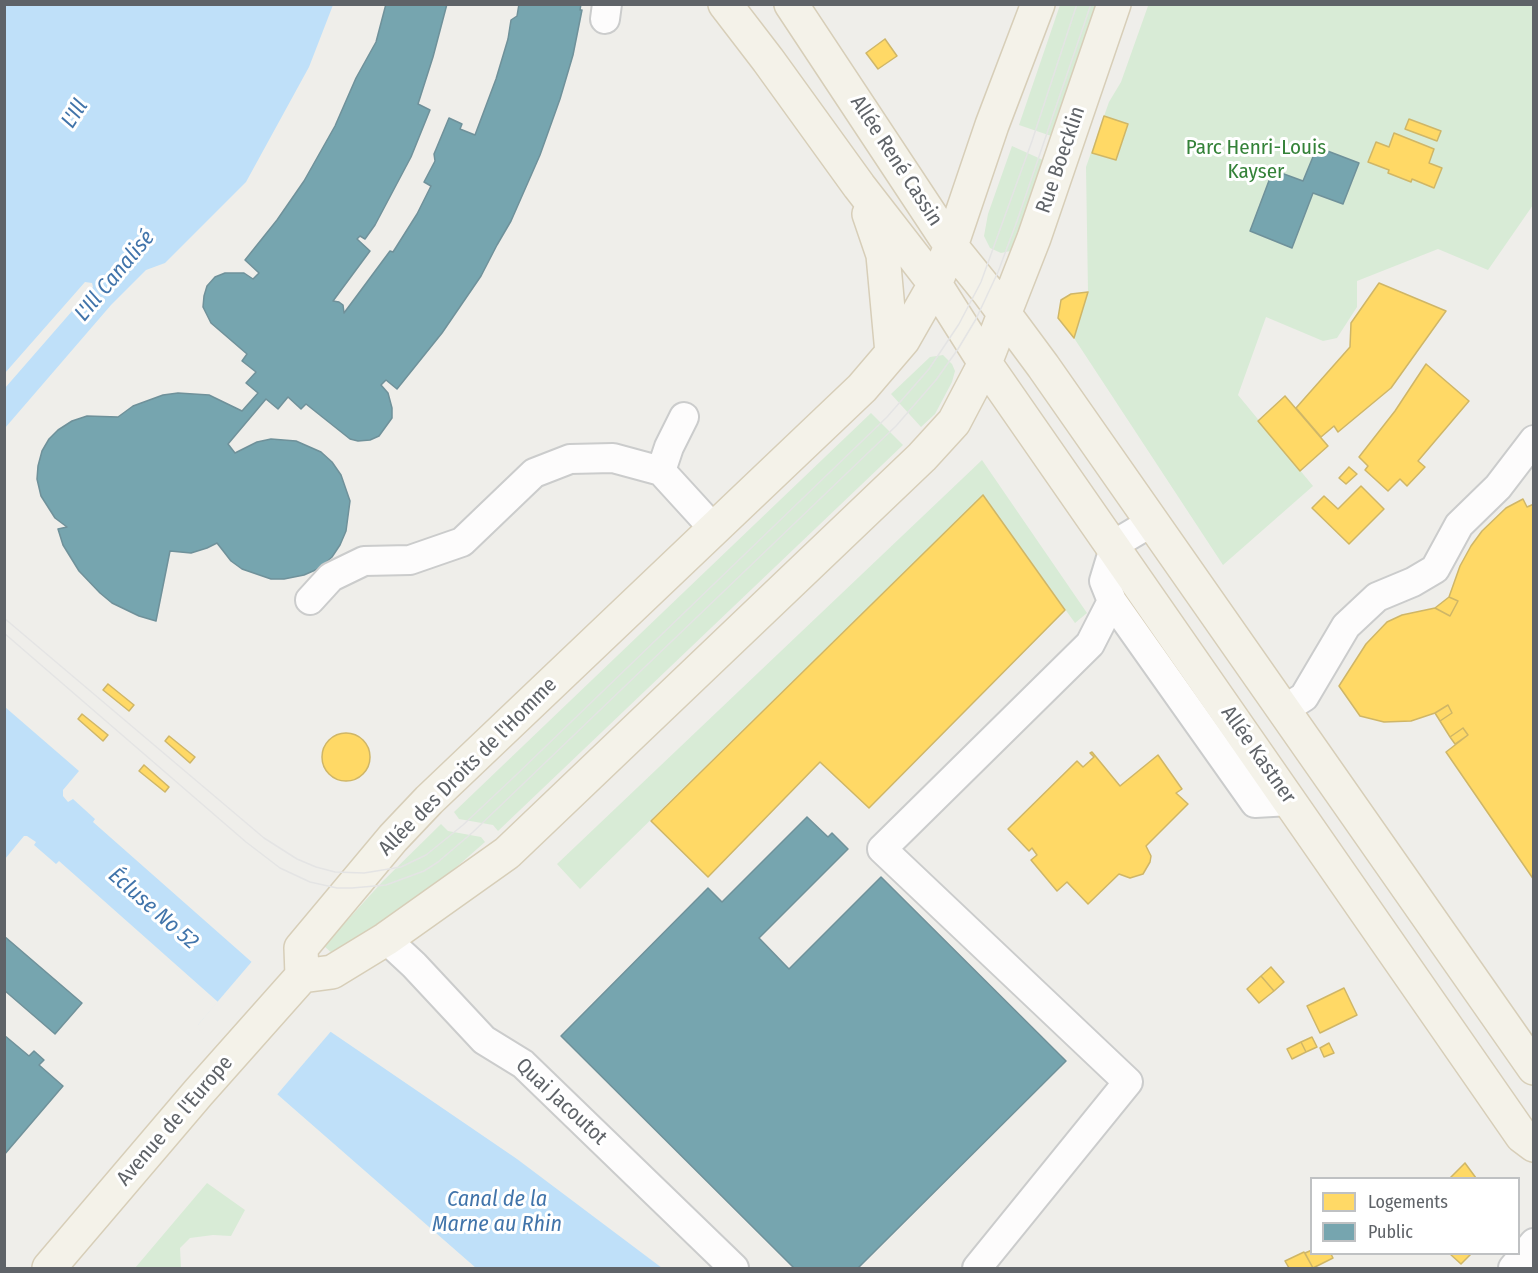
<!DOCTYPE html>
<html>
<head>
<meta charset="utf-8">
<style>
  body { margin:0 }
  #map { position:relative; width:1538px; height:1273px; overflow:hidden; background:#efeeea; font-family:"Fira Sans Condensed",sans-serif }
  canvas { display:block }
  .frame { position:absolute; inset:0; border:6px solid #5f6368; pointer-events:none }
  .legend { position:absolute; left:1310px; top:1177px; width:210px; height:78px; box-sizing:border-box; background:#fff; border:2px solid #bfc1c3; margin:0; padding:8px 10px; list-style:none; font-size:18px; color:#5f6368 }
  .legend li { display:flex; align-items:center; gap:12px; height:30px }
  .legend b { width:30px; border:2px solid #bfc1c3 }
</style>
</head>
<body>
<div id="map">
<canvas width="1538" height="1273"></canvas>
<div class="frame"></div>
<ul class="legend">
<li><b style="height:16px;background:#ffd966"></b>Logements</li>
<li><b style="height:16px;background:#76a5af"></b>Public</li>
</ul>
</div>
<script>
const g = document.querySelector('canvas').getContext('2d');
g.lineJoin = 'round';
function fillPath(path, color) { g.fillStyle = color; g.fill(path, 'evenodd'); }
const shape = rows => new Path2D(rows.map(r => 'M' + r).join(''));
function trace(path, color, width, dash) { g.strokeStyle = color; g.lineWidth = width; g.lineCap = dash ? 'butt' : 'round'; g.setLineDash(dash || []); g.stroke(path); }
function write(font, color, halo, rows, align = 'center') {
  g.font = font + ' "Fira Sans Condensed",sans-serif'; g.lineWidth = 6; g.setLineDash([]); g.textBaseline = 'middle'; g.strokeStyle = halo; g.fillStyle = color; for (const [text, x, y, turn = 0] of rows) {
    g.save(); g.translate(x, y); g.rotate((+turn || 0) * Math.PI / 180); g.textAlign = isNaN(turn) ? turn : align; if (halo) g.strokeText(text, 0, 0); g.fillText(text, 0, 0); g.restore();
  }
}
fillPath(shape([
  [1153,4,1533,5,1533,205,1488,270,1438,249,1357,281,1357,307,1337,338,1323,341,1266,317,1238,395,1313,486,1223,565,1074,338,1088,292,1086,167,1109,102,1121,82,1148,6],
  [1060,5,1106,5,1063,140,1019,125],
  [1012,146,1043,160,1015,250,1001,253,990,248,984,236,988,214],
  [943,355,952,364,955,371,952,382,935,414,921,427,891,394,930,357],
  [871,413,903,445,498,831,493,825,459,819,454,812],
  [982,460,1087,613,1075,623,983,495,580,889,557,864],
  [441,824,448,831,481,837,485,842,452,871,389,919,334,955,324,946,383,881],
  [207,1183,245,1210,231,1236,213,1235,190,1238,180,1248,181,1268,135,1268]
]), '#d8ebd6');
fillPath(shape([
  [5,4,333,5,309,67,246,182,165,263,146,270,111,305,5,428,5,388,93,287,92,283,85,282,5,373],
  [5,707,79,771,63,790,63,796,68,802,73,799,95,819,93,822,331,1032,517,1159,662,1268,476,1268,198,1025,218,1002,59,861,56,864,34,845,36,842,27,836,24,836,5,859]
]), '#bfe0f9');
fillPath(shape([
  [254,959,333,1029,275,1097,196,1027]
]), '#efeeea');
const homes = shape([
  [885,39,897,56,878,69,866,53,885,39],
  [1104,116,1128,124,1116,160,1092,153,1104,116],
  [1409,119,1441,131,1437,141,1405,129,1409,119],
  [1394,133,1434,149,1429,163,1442,168,1434,188,1412,179,1411,182,1388,173,1389,170,1368,162,1376,142,1389,147,1394,133],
  [1379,283,1446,311,1391,388,1338,432,1334,426,1321,437,1296,408,1350,347,1351,323,1379,283],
  [1088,292,1074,338,1058,318,1061,300,1071,294,1088,292],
  [1426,364,1469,401,1418,461,1425,467,1407,486,1400,479,1388,491,1365,470,1368,466,1359,457,1395,411,1426,364],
  [1285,396,1328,446,1300,471,1258,421,1285,396],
  [1349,467,1357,474,1346,484,1339,478,1349,467],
  [1361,486,1384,509,1349,544,1312,508,1324,496,1338,509,1361,486],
  [983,495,1065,610,869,808,820,762,708,877,651,821,983,495],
  [1523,499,1527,507,1534,504,1534,880,1446,752,1468,735,1463,728,1450,737,1440,721,1452,713,1448,705,1435,713,1411,721,1384,722,1360,716,1339,686,1366,644,1387,622,1402,615,1435,608,1450,616,1458,601,1449,597,1460,566,1471,546,1482,531,1506,508,1523,499],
  [1449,597,1458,601,1450,616,1435,608,1449,597],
  [108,684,134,705,129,711,103,690,108,684],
  [1448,705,1452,713,1440,721,1435,713,1448,705],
  [82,714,108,735,103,741,78,719,82,714],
  [1463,728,1468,735,1455,744,1450,737,1463,728],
  '322 757a24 24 0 1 1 48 0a24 24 0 1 1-48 0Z',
  [169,736,195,757,190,763,165,741,169,736],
  [1092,752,1120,786,1158,755,1182,789,1176,793,1188,804,1146,846,1151,856,1150,862,1143,874,1130,878,1119,874,1088,904,1067,882,1057,891,1031,860,1037,855,1032,848,1029,851,1008,829,1077,761,1083,767,1094,757,1090,753,1092,752],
  [144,765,169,787,165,792,139,771,144,765],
  [1271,967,1284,982,1274,991,1261,976,1271,967],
  [1261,976,1274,991,1259,1003,1247,989,1261,976],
  [1344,988,1357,1015,1320,1033,1307,1006,1344,988],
  [1312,1037,1317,1047,1306,1052,1301,1042,1312,1037],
  [1301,1042,1306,1052,1292,1059,1287,1049,1301,1042],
  [1329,1043,1334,1053,1324,1057,1320,1048,1329,1043],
  [1465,1163,1476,1178,1450,1178,1465,1163],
  [1312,1250,1312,1254,1331,1254,1333,1258,1313,1268,1305,1253,1312,1250],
  [1304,1252,1313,1268,1289,1268,1285,1261,1304,1252],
  [1450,1254,1471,1254,1461,1264,1450,1254]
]);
fillPath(homes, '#ffd966');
trace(homes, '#cfb667', 1.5);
const public = shape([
  [386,4,447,4,433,57,418,104,430,110,411,157,375,225,365,239,360,236,357,239,370,251,333,301,339,302,343,305,344,313,390,251,393,252,417,214,431,186,424,182,435,161,434,154,449,118,462,124,460,129,475,135,496,79,508,39,511,20,517,16,519,4,581,4,580,10,582,10,573,55,560,99,540,155,511,221,497,245,481,276,442,333,397,389,386,380,381,385,388,393,392,408,392,418,379,436,370,440,358,441,350,439,306,404,301,409,288,397,278,409,266,399,228,444,235,453,257,442,271,439,296,441,321,452,332,462,341,475,350,501,346,531,340,545,332,557,320,568,304,575,284,579,271,579,242,569,231,561,217,543,207,548,191,553,170,551,156,621,139,616,112,603,100,593,79,571,63,545,58,529,67,527,55,518,41,496,37,479,38,466,42,451,49,439,58,430,72,421,87,416,118,417,133,406,163,395,178,393,209,395,242,411,258,393,246,383,256,372,242,361,247,354,211,323,203,307,204,296,207,286,215,277,225,273,244,273,253,279,259,273,245,260,277,220,304,181,335,126,356,78,376,42,386,4],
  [1317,147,1359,163,1343,204,1313,193,1292,248,1250,231,1273,170,1303,181,1317,147],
  [807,817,828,837,832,833,848,849,759,938,789,969,881,877,1066,1061,858,1268,794,1268,561,1036,708,888,722,902,807,817],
  [4,936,82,1003,55,1034,4,990,4,936],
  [4,1035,29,1056,34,1051,44,1060,39,1065,63,1086,4,1155,4,1035]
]);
fillPath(public, '#76a5af');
trace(public, '#6f919a', 1.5);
const minor = shape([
  [605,19,607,4],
  [684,417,669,447,661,471,714,529],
  [310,600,331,577,364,561,410,560,462,542,534,473,570,459,613,458,661,471],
  [1112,601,1255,803,1290,801],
  [1283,710,1304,697,1346,626,1377,597,1413,582,1435,569,1459,525,1498,487,1534,440],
  [386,939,414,965,484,1040,523,1064,734,1268],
  [977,1268,1128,1082,882,849,1090,644,1112,601,1104,581,1114,548,1125,538,1152,522],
  [1513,1268,1534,1243]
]);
const major = shape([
  [725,4,768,60,859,186,935,284,985,363,1522,1136,1534,1145],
  [791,4,951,246,989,293,1043,366,1534,1068],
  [869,214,883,255,892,353],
  [302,976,332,972,386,939,507,853,922,457,954,422,985,363,1034,238,1114,4],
  [302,976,301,948,393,838,429,800,862,388,903,340,935,284,951,246,992,125,1038,4],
  [49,1268,198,1093,302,976]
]);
trace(minor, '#cbcccc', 32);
trace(major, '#d7ceb8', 36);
trace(minor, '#fdfcfc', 28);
trace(major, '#f4f2e9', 33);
trace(shape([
  [4,618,264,838,297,859,316,867,335,872,364,873,401,867,426,855,463,825,514,777,887,417,929,369,959,324,981,282,1032,141,1077,4],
  [4,633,246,842,280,868,310,882,337,888,352,888,386,885,424,871,438,862,473,832,896,426,936,380,958,349,976,319,998,272,1017,221,1091,4]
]), '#e4e4e4', 1.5);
write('21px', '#348238', '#fff', [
  ["Parc Henri-Louis",1256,148],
  ["Kayser",1256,172]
]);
write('21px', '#5f6368', '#fff', [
  ["Rue Boecklin",1061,160,-71],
  ["Allée René Cassin",896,161,57],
  ["Allée Kastner",1258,755,55],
  ["Allée des Droits de l'Homme",468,767,-45],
  ["Quai Jacoutot",561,1102,43],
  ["Avenue de l'Europe",175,1121,-49]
]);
write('italic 22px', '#4174aa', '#fff', [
  ["L'Ill",75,114,-57],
  ["L'Ill Canalisé",115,276,-50],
  ["Écluse No 52",153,909,41],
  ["Canal de la",497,1200],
  ["Marne au Rhin",497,1225]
]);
</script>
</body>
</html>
